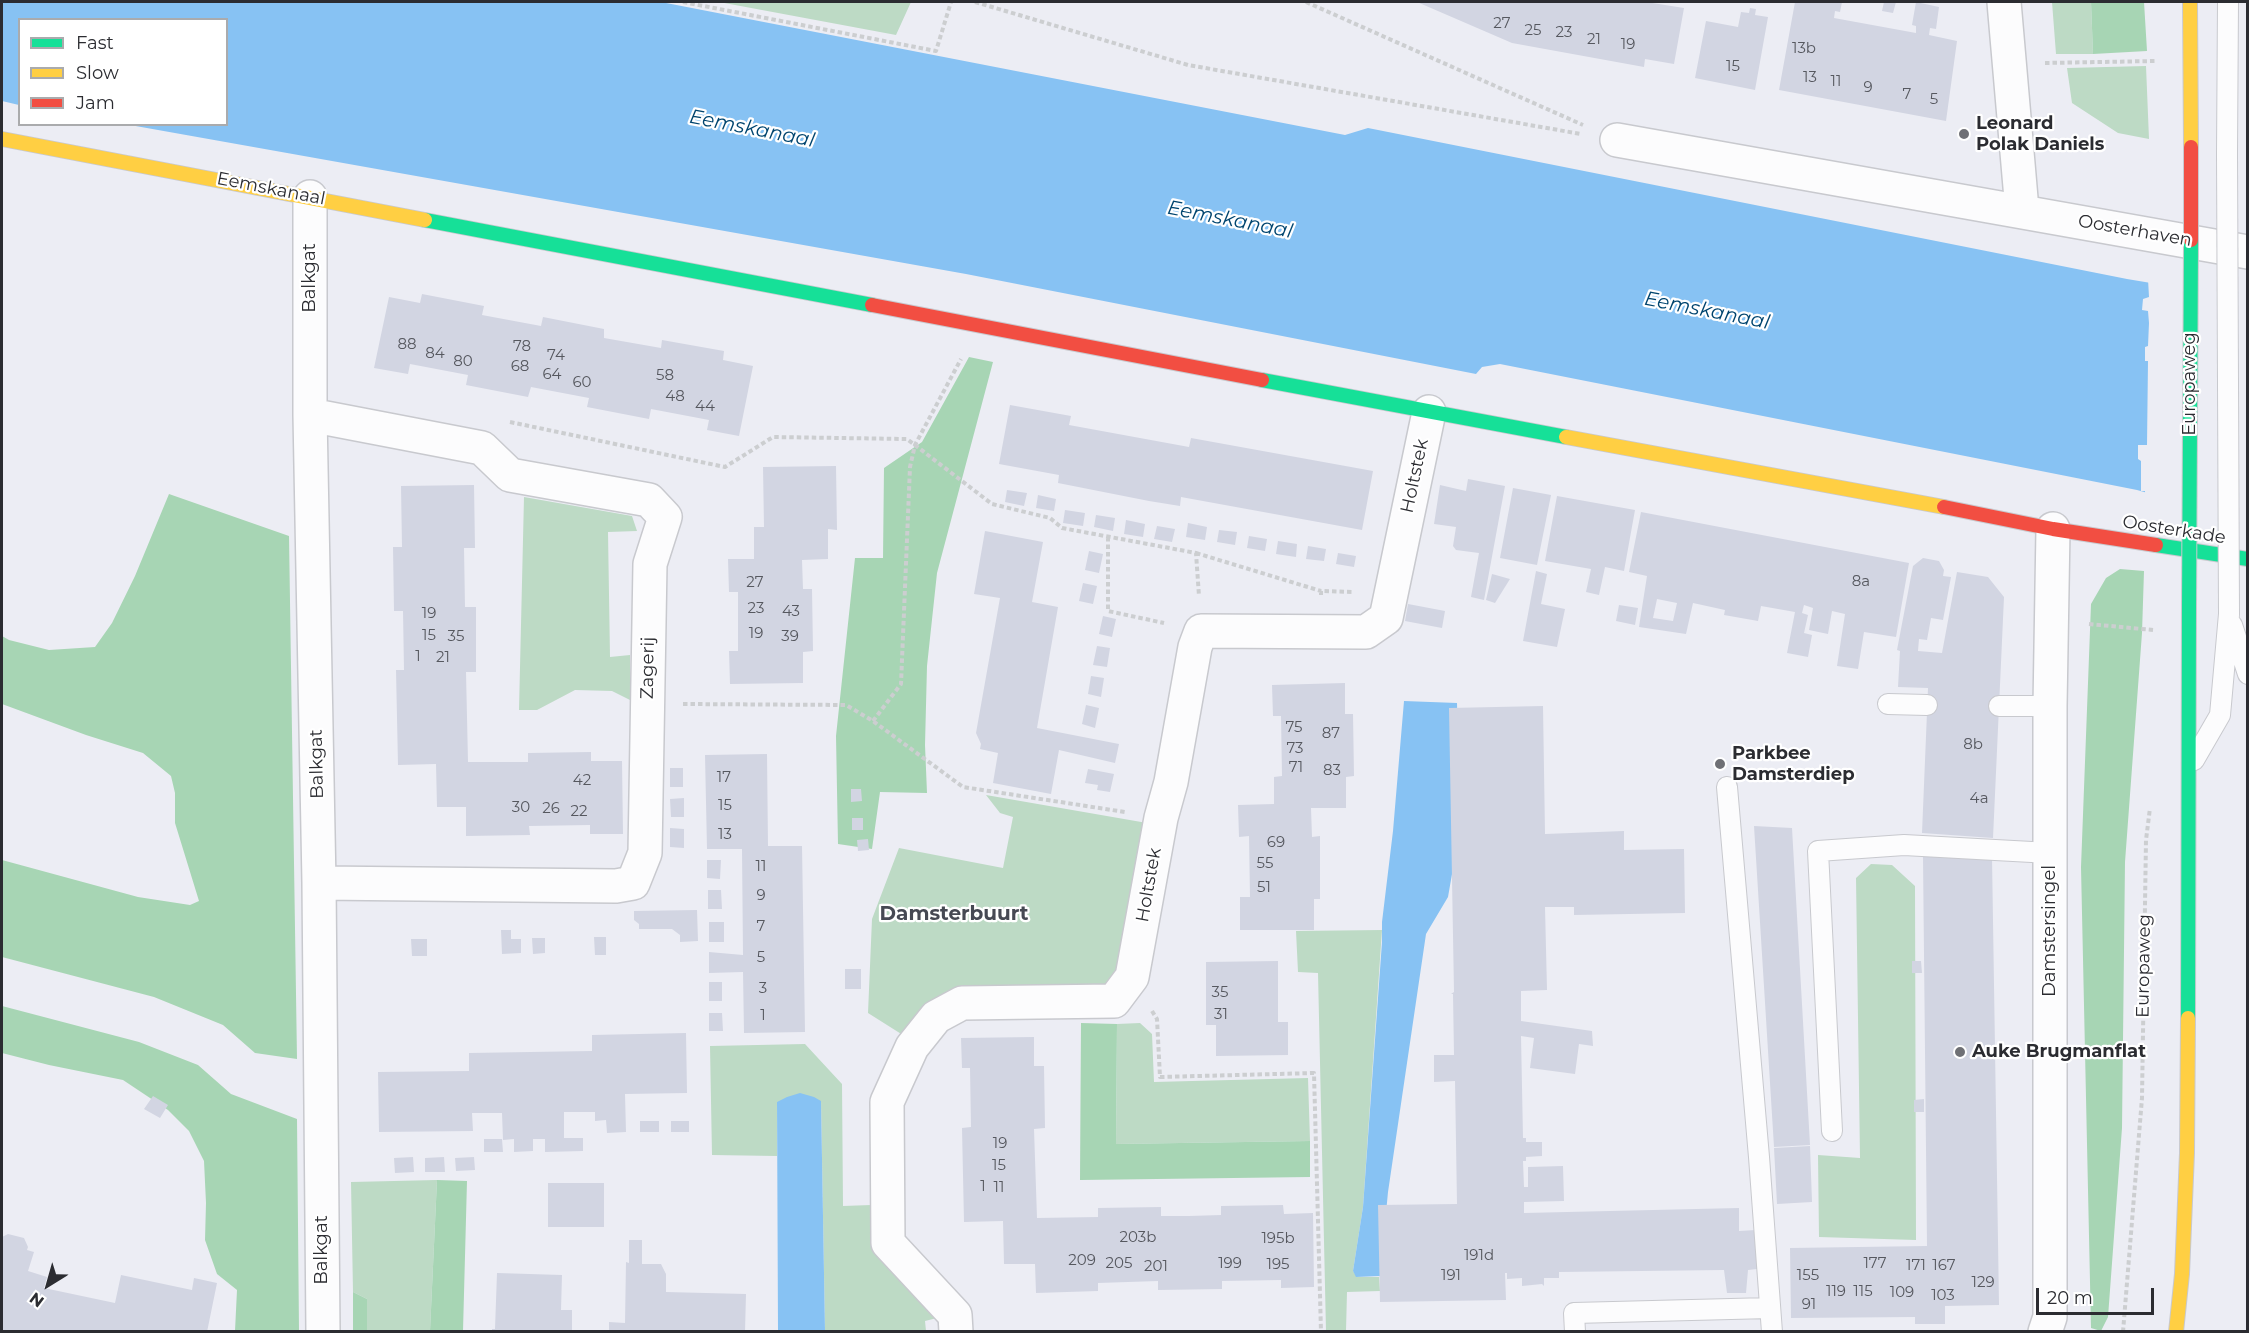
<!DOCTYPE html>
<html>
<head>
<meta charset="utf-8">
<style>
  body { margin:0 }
  #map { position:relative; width:2249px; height:1333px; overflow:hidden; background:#ecedf4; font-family:Montserrat,sans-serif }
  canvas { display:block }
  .frame { position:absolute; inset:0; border:3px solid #2b2c31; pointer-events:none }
  .legend { position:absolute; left:18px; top:18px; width:210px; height:108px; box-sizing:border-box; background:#fff; border:2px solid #aaabad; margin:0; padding:8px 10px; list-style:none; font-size:18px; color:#2b2c31 }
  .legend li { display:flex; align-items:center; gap:12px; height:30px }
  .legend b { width:30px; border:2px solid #aaabad }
  .north { position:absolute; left:18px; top:1255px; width:60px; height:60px; -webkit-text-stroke:4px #fff; paint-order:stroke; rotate:217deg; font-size:16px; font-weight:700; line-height:24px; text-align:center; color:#2b2c31 }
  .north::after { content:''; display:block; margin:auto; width:21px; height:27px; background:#2b2c31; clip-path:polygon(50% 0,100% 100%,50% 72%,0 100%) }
  .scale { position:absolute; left:2036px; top:1288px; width:118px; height:27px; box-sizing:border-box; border:3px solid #2b2c31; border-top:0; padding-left:8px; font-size:18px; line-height:21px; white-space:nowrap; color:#2b2c31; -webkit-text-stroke:4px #fff; paint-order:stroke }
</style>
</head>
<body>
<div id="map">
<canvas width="2249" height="1333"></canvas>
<div class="frame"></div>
<ul class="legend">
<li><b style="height:8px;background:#16e098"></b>Fast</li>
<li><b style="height:8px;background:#ffcf43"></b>Slow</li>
<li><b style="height:8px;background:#f24e42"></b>Jam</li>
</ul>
<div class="north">N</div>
<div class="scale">20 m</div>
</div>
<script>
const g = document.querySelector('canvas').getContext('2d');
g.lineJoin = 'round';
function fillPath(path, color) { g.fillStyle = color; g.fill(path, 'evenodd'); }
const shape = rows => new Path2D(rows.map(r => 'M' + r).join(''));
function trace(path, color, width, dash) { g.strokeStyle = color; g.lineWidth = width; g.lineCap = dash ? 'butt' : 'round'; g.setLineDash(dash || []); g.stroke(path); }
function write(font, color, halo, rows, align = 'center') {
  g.font = font + ' Montserrat,sans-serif'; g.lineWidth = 4.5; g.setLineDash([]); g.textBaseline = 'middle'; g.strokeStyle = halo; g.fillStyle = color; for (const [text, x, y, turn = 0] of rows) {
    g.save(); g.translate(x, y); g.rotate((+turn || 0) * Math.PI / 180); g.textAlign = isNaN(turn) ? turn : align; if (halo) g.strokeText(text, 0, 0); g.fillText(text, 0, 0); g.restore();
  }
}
fillPath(shape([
  [719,2,911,2,896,35],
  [2052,2,2091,2,2093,54,2056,54],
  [2146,66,2149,139,2118,133,2072,103,2067,68],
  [524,497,632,516,637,531,608,532,610,657,630,655,630,700,612,691,575,690,537,710,519,710],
  [986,795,1147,823,1119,973,1109,983,1098,986,962,986,938,999,906,1037,868,1013,872,919,899,848,1003,868,1013,817,1000,813],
  [1871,864,1892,865,1915,886,1916,1240,1819,1237,1818,1155,1860,1158,1856,878],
  [1382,930,1363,1207,1353,1271,1357,1277,1379,1277,1380,1291,1347,1292,1346,1331,1326,1331,1318,973,1298,972,1296,931],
  [1140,1023,1152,1034,1154,1082,1308,1078,1310,1141,1116,1144,1117,1024],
  [805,1044,842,1084,843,1206,871,1205,875,1250,937,1318,925,1321,926,1331,825,1331,821,1101,777,1102,777,1156,712,1155,710,1046],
  [437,1180,430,1331,367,1331,367,1299,353,1292,351,1182]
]), '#bddac5');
fillPath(shape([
  [2091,2,2144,2,2147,51,2093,54],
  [969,357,993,362,937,573,927,666,925,745,927,793,880,792,872,849,838,844,836,736,855,558,883,558,884,468,922,442],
  [169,494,289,536,297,1059,255,1053,223,1025,154,997,2,957,2,860,138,897,190,905,199,901,175,823,175,793,171,776,143,753,86,735,2,704,2,636,9,640,49,650,95,647,112,623,135,576],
  [2120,569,2144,571,2142,633,2125,862,2122,1128,2108,1317,2101,1331,2091,1328,2081,867,2091,604,2106,578],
  [2,1006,139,1042,198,1065,231,1094,297,1119,299,1331,235,1331,237,1290,217,1274,205,1240,206,1203,204,1161,189,1131,168,1110,123,1080,49,1065,2,1053],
  [1081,1023,1117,1024,1116,1144,1310,1141,1310,1177,1080,1180],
  [437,1180,467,1181,463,1331,430,1331],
  [353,1292,367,1299,367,1331,353,1331]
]), '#a7d5b4');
fillPath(shape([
  [2,2,661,2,1345,135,1368,128,2127,279,2247,299,2247,521,2137,490,1500,364,1482,367,1476,374,966,274,130,125,226,124,226,20,20,20,19,105,2,101],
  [1404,701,1457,703,1460,828,1448,897,1426,934,1388,1192,1380,1276,1356,1277,1353,1271,1363,1207,1382,942,1382,922,1393,831],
  [800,1093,814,1097,821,1101,825,1331,778,1331,777,1102,787,1097]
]), '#87c2f3');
fillPath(shape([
  [2148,279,2248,296,2248,524,2145,495,2145,491,2141,491,2141,461,2138,459,2138,445,2147,445,2148,361,2145,361,2145,347,2148,346,2149,323,2148,311,2142,310,2143,299,2149,297]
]), '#ecedf4');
fillPath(shape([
  [1417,2,1646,2,1684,8,1674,64,1645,59,1644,67,1512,43],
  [1795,2,1842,2,1840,12,1835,11,1834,18,1916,33,1916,26,1912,25,1916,2,1939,7,1936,29,1930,28,1929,35,1957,41,1946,121,1779,90],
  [1884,2,1896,2,1893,13,1882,11],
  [1750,8,1756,9,1755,15,1768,17,1755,90,1695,78,1706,21,1738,27,1741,12,1749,13],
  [422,294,484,306,482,315,541,326,543,317,604,329,604,338,661,348,662,340,724,351,723,360,753,366,739,436,707,430,709,420,651,409,649,419,587,407,589,398,531,387,528,397,466,385,468,375,410,364,408,374,374,368,389,297,420,303],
  [1010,405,1071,416,1069,425,1189,447,1191,438,1373,471,1362,530,1181,497,1180,506,1149,501,1058,483,1059,475,999,464],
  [836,466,837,530,828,529,828,559,802,560,803,589,812,589,813,651,803,652,803,683,730,684,729,651,738,651,738,592,729,592,728,559,754,559,754,527,764,527,763,467],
  [1468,479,1505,486,1484,600,1471,597,1479,553,1456,550,1453,546,1456,527,1434,524,1440,485,1466,491],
  [474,485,475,548,464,548,465,607,476,607,476,672,466,672,468,762,528,762,528,753,591,752,591,761,622,761,623,834,590,834,590,825,529,826,530,835,466,836,466,807,437,807,436,764,398,765,396,670,404,670,403,611,394,611,393,547,402,547,401,486],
  [1513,488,1551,495,1537,565,1500,558],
  [1007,490,1027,493,1024,506,1005,502],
  [1038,495,1056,499,1054,511,1036,508],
  [1557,496,1635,510,1624,571,1605,567,1599,595,1586,592,1591,569,1545,561],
  [1065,510,1085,513,1083,526,1063,523],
  [1641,512,1909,563,1896,637,1864,632,1858,669,1837,666,1845,614,1832,611,1828,634,1809,630,1813,608,1804,605,1802,613,1808,615,1804,633,1812,635,1808,657,1787,653,1795,612,1761,606,1758,621,1724,615,1725,610,1693,603,1686,634,1639,627,1647,576,1629,572],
  [1657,599,1677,603,1673,621,1653,618],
  [1096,515,1115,518,1113,531,1094,527],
  [1126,520,1145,524,1143,537,1124,534],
  [1188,523,1207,527,1205,540,1186,537],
  [1157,526,1175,529,1172,542,1154,539],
  [1219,530,1237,532,1235,545,1217,542],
  [985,531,1043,542,1032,602,1058,607,1037,728,1119,744,1115,763,1059,750,1051,794,993,783,998,753,980,749,981,744,976,733,1000,598,974,594],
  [1249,536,1267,539,1265,551,1247,548],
  [1278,541,1297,544,1296,557,1276,554],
  [1308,546,1326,549,1324,561,1306,559],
  [1089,551,1103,554,1099,573,1085,570],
  [1338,553,1356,556,1354,567,1336,564],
  [1923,558,1939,561,1944,570,1943,576,1951,577,1943,620,1931,618,1927,640,1919,639,1918,651,1942,653,1957,572,1988,577,2004,597,1993,838,1922,833,1928,688,1898,687,1900,651,1897,650,1913,566],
  [1536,571,1547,574,1541,604,1565,609,1557,647,1523,641],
  [1492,574,1510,579,1495,603,1486,600],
  [1083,583,1097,586,1093,604,1079,601],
  [1408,604,1445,611,1442,628,1405,621],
  [1619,605,1638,608,1635,625,1616,621],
  [1103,616,1116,619,1112,637,1099,634],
  [1097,646,1110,648,1107,667,1093,665],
  [1091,676,1104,678,1101,697,1088,694],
  [1345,683,1345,714,1353,714,1354,776,1346,777,1346,808,1311,808,1312,837,1320,836,1320,899,1314,899,1314,930,1240,930,1240,897,1250,897,1249,836,1239,837,1238,805,1274,804,1274,777,1282,776,1281,716,1273,716,1272,685],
  [1086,705,1099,708,1095,728,1082,724],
  [1543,706,1545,834,1624,831,1624,850,1684,849,1685,913,1574,915,1574,907,1545,907,1547,990,1521,991,1521,1021,1592,1031,1593,1046,1579,1044,1575,1074,1530,1068,1534,1038,1521,1036,1523,1138,1526,1138,1526,1142,1542,1142,1542,1156,1526,1157,1526,1161,1523,1161,1524,1187,1528,1187,1528,1167,1563,1166,1564,1201,1524,1202,1524,1213,1739,1208,1739,1231,1756,1230,1757,1269,1748,1270,1746,1293,1727,1293,1724,1270,1559,1272,1559,1278,1544,1278,1544,1286,1542,1284,1522,1286,1522,1278,1507,1279,1507,1273,1505,1273,1506,1300,1380,1302,1378,1205,1457,1204,1455,1081,1434,1082,1434,1055,1454,1055,1453,994,1451,994,1454,992,1449,708],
  [767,754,768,846,802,846,805,1032,744,1033,743,972,709,973,709,952,743,955,742,849,707,849,705,755],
  [670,768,683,768,683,787,670,787],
  [1088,769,1114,774,1110,792,1097,790,1098,785,1085,783],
  [851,789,861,789,862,801,851,802],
  [684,798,684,817,671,817,670,799],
  [852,818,863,818,863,830,852,830],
  [1754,826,1792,828,1810,1145,1774,1147],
  [670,828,684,829,684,848,670,847],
  [868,839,869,850,858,851,857,840],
  [1923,857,1992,857,1999,1305,1945,1306,1945,1324,1915,1324,1915,1317,1791,1318,1790,1248,1927,1246],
  [707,860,721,860,720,879,707,878],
  [708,890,721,890,722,909,708,909],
  [697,910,698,941,680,942,680,935,672,929,639,929,639,924,634,920,634,911],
  [709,922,724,922,724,942,709,942],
  [501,930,511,930,511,939,521,939,521,953,502,954],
  [594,937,606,937,606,955,595,955],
  [532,938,545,938,545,953,533,954],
  [411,939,427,939,427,956,412,956],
  [1278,961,1278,1022,1288,1022,1288,1055,1216,1056,1216,1025,1206,1025,1206,962],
  [1912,961,1921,961,1922,973,1912,973],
  [845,969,861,969,861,989,845,989],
  [709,982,722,982,722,1001,709,1001],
  [709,1013,722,1013,723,1031,709,1031],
  [686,1033,687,1093,625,1094,626,1132,607,1133,606,1120,595,1121,595,1112,564,1112,564,1138,583,1138,583,1151,545,1152,545,1139,533,1139,533,1151,514,1152,514,1139,503,1140,502,1113,472,1113,473,1131,379,1132,378,1072,469,1071,469,1053,592,1051,592,1035],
  [1034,1037,1034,1066,1044,1066,1045,1128,1034,1129,1037,1218,1098,1217,1098,1208,1161,1207,1161,1216,1189,1216,1221,1215,1221,1206,1283,1205,1284,1214,1313,1213,1314,1287,1281,1288,1281,1280,1222,1281,1222,1289,1158,1290,1158,1281,1098,1283,1098,1291,1036,1293,1035,1264,1004,1264,1003,1221,964,1222,962,1128,971,1127,970,1068,962,1068,961,1038],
  [153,1096,168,1105,160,1118,144,1109],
  [1924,1099,1924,1112,1914,1112,1914,1100],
  [640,1121,659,1121,659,1132,640,1132],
  [671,1121,689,1121,689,1132,671,1132],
  [484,1139,502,1139,503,1152,484,1152],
  [1810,1146,1812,1202,1777,1204,1774,1148],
  [413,1157,414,1172,395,1173,394,1158],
  [444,1157,445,1172,425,1172,425,1158],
  [474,1157,475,1170,456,1171,455,1158],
  [548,1183,604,1183,604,1227,548,1227],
  [8,1234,24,1238,28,1247,27,1250,34,1252,28,1271,47,1277,44,1288,115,1303,121,1275,192,1290,194,1278,217,1283,207,1332,2,1332,2,1237],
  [629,1240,642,1240,642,1264,661,1264,666,1274,666,1292,746,1294,745,1332,609,1332,609,1322,625,1323,626,1262,629,1263],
  [497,1273,562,1275,561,1310,572,1310,572,1332,492,1332,492,1329,495,1329]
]), '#d2d5e2');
const lane = shape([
  [2227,154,2228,2],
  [2232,625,2248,674],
  [1888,704,1927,705],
  [1999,706,2050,706],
  [2194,760,2220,715,2229,614],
  [1727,787,1759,1157,1772,1332],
  [1832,1131,1818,851,1904,845,2050,853],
  [1575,1332,1574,1313,1770,1308]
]);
const street = shape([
  [2004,2,2022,210],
  [1617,140,2248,252],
  [310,197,310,415,319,883,323,1332],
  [310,415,482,448,510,475,649,500,665,517,650,564,645,853,633,883,616,886,319,883],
  [956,1332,955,1315,888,1243,887,1102,912,1047,936,1017,962,1003,1114,1001,1132,977,1161,818,1171,782,1195,647,1201,631,1366,632,1386,618,1429,412],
  [2045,1332,2050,1317,2050,706,2053,529]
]);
const fast = shape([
  [425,220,872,305],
  [1262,380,1566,437],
  [2156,545,2248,559],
  [2188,1018,2189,606]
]);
const slow = shape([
  [2190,2,2191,147],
  [2,139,425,220],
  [1566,437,1944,507],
  [2176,1332,2182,1274,2187,1153,2188,1018]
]);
const jam = shape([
  [872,305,1262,380],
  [1944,507,2053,529,2156,545]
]);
trace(lane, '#c8c9ce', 22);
trace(street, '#c8c9ce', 36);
trace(fast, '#c8c9ce', 16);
trace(slow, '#c8c9ce', 16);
trace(jam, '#c8c9ce', 16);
trace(shape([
  [683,2,936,51,951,2],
  [975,2,1188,65,1581,134],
  [1306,2,1583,125],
  [2045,63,2155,61],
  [510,422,725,467,773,437,907,439,992,504,1050,518,1062,528,1196,553,1199,596],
  [1108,537,1108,611,1164,623],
  [1196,553,1321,591],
  [1321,595,1321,591,1354,592],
  [2089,624,2153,630],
  [683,704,846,705,873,721,963,787,1125,812],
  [873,721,901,684,910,467,915,445,961,359],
  [1152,1011,1157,1019,1160,1077,1314,1073,1321,1332],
  [2123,1332,2142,1098,2146,840,2150,808]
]), '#ccced0', 4, [4.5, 3]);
trace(lane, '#fcfcfd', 20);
trace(street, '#fcfcfd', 33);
trace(fast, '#16e098', 14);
trace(slow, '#ffcf43', 14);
trace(jam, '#f24e42', 14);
const laneBridge = shape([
  [2227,154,2229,614]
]);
const fastBridge = shape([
  [2189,606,2191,240]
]);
const jamBridge = shape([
  [2191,240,2191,147]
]);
trace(laneBridge, '#c8c9ce', 22, []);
trace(fastBridge, '#c8c9ce', 16, []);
trace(jamBridge, '#c8c9ce', 16, []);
trace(laneBridge, '#fcfcfd', 20);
trace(fastBridge, '#16e098', 14);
trace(jamBridge, '#f24e42', 14);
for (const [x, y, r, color] of [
  [1964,134,6,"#6f7075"],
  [1720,764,6,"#6f7075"],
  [1960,1052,6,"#6f7075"]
]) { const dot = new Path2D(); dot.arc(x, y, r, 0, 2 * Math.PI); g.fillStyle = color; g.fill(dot); trace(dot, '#fff', 2); }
write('15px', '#56585f', null, [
  ["27",1502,24],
  ["25",1533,31],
  ["23",1564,33],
  ["21",1594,40],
  ["19",1628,45],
  ["13b",1804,49],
  ["15",1733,67],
  ["13",1810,78],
  ["11",1836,82],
  ["9",1868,88],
  ["7",1907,95],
  ["5",1934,100],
  ["88",407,345],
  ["78",522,347],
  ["84",435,354],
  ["74",556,356],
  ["80",463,362],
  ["68",520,367],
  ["64",552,375],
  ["58",665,376],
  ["60",582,383],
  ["48",675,397],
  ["44",705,407],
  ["8a",1861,582],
  ["27",755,583],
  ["23",756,609],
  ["43",791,612],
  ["19",429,614],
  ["19",756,634],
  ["15",429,636],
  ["35",456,637],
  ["39",790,637],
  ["1",418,657],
  ["21",443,658],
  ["75",1294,728],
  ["87",1331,734],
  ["8b",1973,745],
  ["73",1295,749],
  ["71",1296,768],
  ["83",1332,771],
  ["17",724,778],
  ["42",582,781],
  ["4a",1979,799],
  ["15",725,806],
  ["30",521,808],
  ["26",551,809],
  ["22",579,812],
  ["13",725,835],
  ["69",1276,843],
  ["55",1265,864],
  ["11",761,867],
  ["51",1264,888],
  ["9",761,896],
  ["7",761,927],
  ["5",761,958],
  ["3",763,989],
  ["35",1220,993],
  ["31",1221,1015],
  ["1",763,1016],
  ["19",1000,1144],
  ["15",999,1166],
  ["1",983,1187],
  ["11",999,1188],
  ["203b",1138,1238],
  ["195b",1278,1239],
  ["191d",1479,1256],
  ["209",1082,1261],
  ["205",1119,1264],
  ["199",1230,1264],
  ["177",1875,1264],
  ["195",1278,1265],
  ["171",1916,1266],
  ["167",1944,1266],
  ["201",1156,1267],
  ["191",1451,1276],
  ["155",1808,1276],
  ["129",1983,1283],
  ["119",1836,1292],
  ["115",1863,1292],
  ["109",1902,1293],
  ["103",1943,1296],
  ["91",1809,1305]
]);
write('bold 18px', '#2b2c31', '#fff', [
  ["Leonard",1976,124],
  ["Polak Daniels",1976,145],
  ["Parkbee",1732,754],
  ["Damsterdiep",1732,775],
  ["Auke Brugmanflat",1972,1052]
], 'left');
write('18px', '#2b2c31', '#fff', [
  ["Eemskanaal",271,189,11],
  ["Oosterhaven",2135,231,10],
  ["Balkgat",310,278,-90],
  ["Europaweg",2190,384,-90],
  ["Holtstek",1415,476,-78],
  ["Oosterkade",2174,530,9],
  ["Zagerij",648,668,-89],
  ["Balkgat",317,764,-91],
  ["Holtstek",1149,885,-80],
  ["Damstersingel",2050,931,-90],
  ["Europaweg",2144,966,-89],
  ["Balkgat",322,1250,-90]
]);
write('italic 20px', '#00456f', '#fff', [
  ["Eemskanaal",752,129,11],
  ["Eemskanaal",1230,220,11],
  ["Eemskanaal",1707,311,11]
]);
write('bold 20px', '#464953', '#fff', [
  ["Damsterbuurt",954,914]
]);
</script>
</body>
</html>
